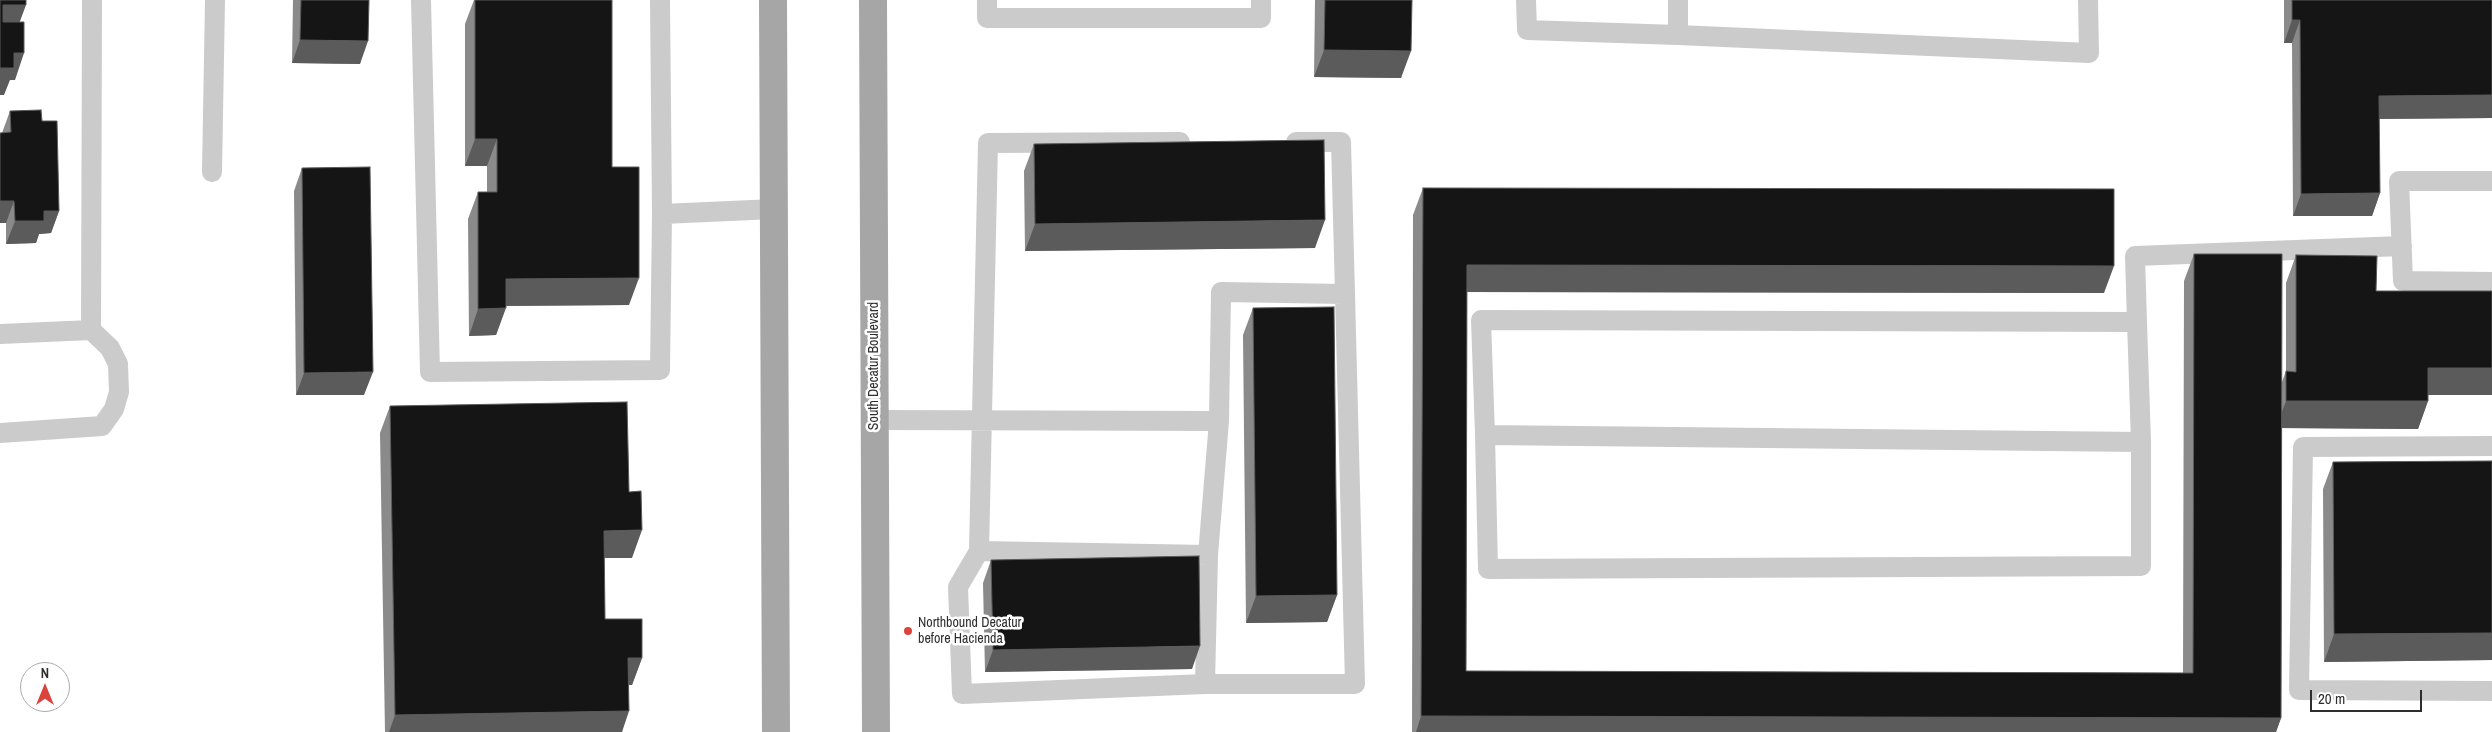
<!DOCTYPE html>
<html>
<head>
<meta charset="utf-8">
<style>
  body { margin:0 }
  #map { position:relative; width:2492px; height:732px; overflow:hidden; background:#fff; font-family:"Archivo Narrow",sans-serif }
  canvas { display:block }
  .north { position:absolute; left:20px; top:662px; width:50px; height:50px; box-sizing:border-box; background:#fff; border:1px solid #ababab; border-radius:50%; rotate:0deg; font-size:14px; font-weight:700; line-height:20px; text-align:center; color:#2e2e2e }
  .north::after { content:''; display:block; margin:auto; width:18px; height:22px; background:#da443c; clip-path:polygon(50% 0,100% 100%,50% 72%,0 100%) }
  .scale { position:absolute; left:2310px; top:690px; width:112px; height:22px; box-sizing:border-box; border:2px solid #2e2e2e; border-top:0; padding-left:6px; font-size:15px; line-height:18px; white-space:nowrap; color:#2e2e2e; -webkit-text-stroke:4px #fff; paint-order:stroke }
</style>
</head>
<body>
<div id="map">
<canvas width="2492" height="732"></canvas>
<div class="north">N</div>
<div class="scale">20 m</div>
</div>
<script>
const g = document.querySelector('canvas').getContext('2d');
g.lineJoin = 'round';
const shape = rows => new Path2D(rows.map(r => 'M' + r).join(''));
function trace(path, color, width, dash) { g.strokeStyle = color; g.lineWidth = width; g.lineCap = dash ? 'butt' : 'round'; g.setLineDash(dash || []); g.stroke(path); }
function fillPath(path, color) { g.fillStyle = color; g.fill(path, 'evenodd'); }
function write(font, color, halo, rows, align = 'center') {
  g.font = font + ' "Archivo Narrow",sans-serif'; g.lineWidth = 5; g.setLineDash([]); g.textBaseline = 'middle'; g.strokeStyle = halo; g.fillStyle = color; for (const [text, x, y, turn = 0] of rows) {
    g.save(); g.translate(x, y); g.rotate((+turn || 0) * Math.PI / 180); g.textAlign = isNaN(turn) ? turn : align; if (halo) g.strokeText(text, 0, 0); g.fillText(text, 0, 0); g.restore();
  }
}
trace(shape([
  [421,0,430,372,660,370,662,214,660,0],
  [987,0,987,18,1261,18,1261,0],
  [1526,0,1527,30,1678,35,1678,0],
  [1678,35,2089,53,2088,0],
  [1180,142,988,143,979,551,1208,555,1219,421],
  [212,172,215,0],
  [2492,181,2399,181,2403,281,2492,282],
  [662,214,775,209],
  [2137,322,1481,320,1485,435,2141,442,2137,322,2135,256,2402,246],
  [0,334,91,330,92,0],
  [874,420,1219,421,1221,292,1345,294,1341,142,1296,142],
  [0,433,102,426,114,409,119,392,118,364,110,348,91,330],
  [1485,435,1488,569,2141,566,2141,442],
  [2492,446,2303,447,2299,690,2492,691],
  [979,551,958,587,962,694,1205,684,1208,555],
  [1205,684,1355,684,1345,294]
]), '#cbcbcb', 20);
trace(shape([
  [773,0,776,732],
  [873,0,876,732]
]), '#a6a6a6', 28);
fillPath(shape([
  [293,0,369,0,360,64,292,63],
  [474,0,612,0,612,167,629,305,506,306,496,335,469,336,468,219,478,192,487,192,487,166,465,166,465,24],
  [1315,0,1412,0,1401,78,1314,77],
  [2284,0,2492,0,2492,118,2379,119,2380,193,2372,216,2293,216,2292,43,2284,43],
  [10,111,42,121,59,211,51,233,39,234,36,243,6,244,6,223,0,223,2,133],
  [1034,144,1315,248,1025,251,1024,171],
  [302,168,364,395,296,395,294,191],
  [1423,188,2104,293,1467,292,1466,671,2183,673,2184,281,2194,254,2282,382,2286,371,2286,283,2296,255,2376,291,2492,291,2492,395,2428,395,2428,401,2418,429,2282,428,2281,718,2276,732,1412,732,1413,215],
  [1253,308,1337,595,1327,622,1246,623,1243,335],
  [390,406,629,492,632,558,604,558,605,619,642,658,632,685,629,685,622,732,385,732,380,433],
  [2492,461,2492,660,2324,662,2323,489,2333,462],
  [991,560,1192,669,985,672,983,583]
]), '#8a8a8a');
fillPath(shape([
  [3,5,26,5,16,32,0,32],
  [2292,20,2300,20,2292,43,2284,43],
  [300,40,368,41,360,64,292,63],
  [1324,50,1411,51,1401,78,1314,77],
  [14,53,24,53,15,80,10,80,4,95,0,95,0,68],
  [2492,95,2492,118,2371,119,2379,96],
  [475,139,497,139,487,166,465,166],
  [2380,193,2372,216,2293,216,2301,194],
  [0,201,14,201,6,223,0,223],
  [44,211,59,211,51,233,39,234,36,243,6,244,15,221],
  [1325,220,1315,248,1025,251,1035,224],
  [1467,265,2114,266,2104,293,1457,292],
  [639,278,629,305,496,306,506,279],
  [506,308,496,335,469,336,478,309],
  [2428,368,2492,368,2492,395,2418,395],
  [373,372,364,395,296,395,304,373],
  [2286,401,2428,401,2418,429,2276,428],
  [642,530,632,558,594,558,604,531],
  [1337,595,1327,622,1246,623,1256,596],
  [2492,633,2492,660,2324,662,2334,634],
  [1200,646,1192,669,985,672,993,650],
  [628,658,642,658,632,685,618,685],
  [629,711,622,732,389,732,395,715],
  [1421,716,2281,718,2276,732,1416,732]
]), '#5b5b5b');
const building = shape([
  [0,0,26,0,26,5,3,5,3,22,24,22,24,53,14,53,14,68,0,68,0,0],
  [301,0,369,0,368,41,300,40,301,0],
  [475,0,612,0,612,167,639,167,639,278,506,279,506,308,478,309,478,192,497,192,497,139,475,139,475,0],
  [1325,0,1412,0,1411,51,1324,50,1325,0],
  [2292,0,2492,0,2492,95,2379,96,2380,193,2301,194,2300,20,2292,20,2292,0],
  [41,110,42,121,57,121,59,211,44,211,44,221,15,221,14,201,0,201,0,133,11,132,10,111,41,110],
  [1324,140,1325,220,1035,224,1034,144,1324,140],
  [370,167,373,372,304,373,302,168,370,167],
  [1423,188,2114,189,2114,266,1467,265,1466,671,2193,673,2194,254,2282,254,2281,718,1421,716,1423,188],
  [2296,255,2377,256,2376,291,2492,291,2492,368,2428,368,2428,401,2286,401,2286,371,2296,372,2296,255],
  [1334,307,1337,595,1256,596,1253,308,1334,307],
  [627,402,629,492,641,491,642,530,604,531,605,619,642,619,642,658,628,658,629,711,395,715,390,406,627,402],
  [2492,461,2492,633,2334,634,2333,462,2492,461],
  [1199,556,1200,646,993,650,991,560,1199,556]
]);
fillPath(building, '#151515');
trace(building, '#5b5b5b', 1);
for (const [x, y, r, color] of [
  [908,631,5,"#da443c"]
]) { const dot = new Path2D(); dot.arc(x, y, r, 0, 2 * Math.PI); g.fillStyle = color; g.fill(dot); trace(dot, '#fff', 2); }
write('14px', '#2e2e2e', '#fff', [
  ["South Decatur Boulevard",874,366,-90]
]);
write('14px', '#2e2e2e', '#fff', [
  ["Northbound Decatur",918,623],
  ["before Hacienda",918,639]
], 'left');
</script>
</body>
</html>
